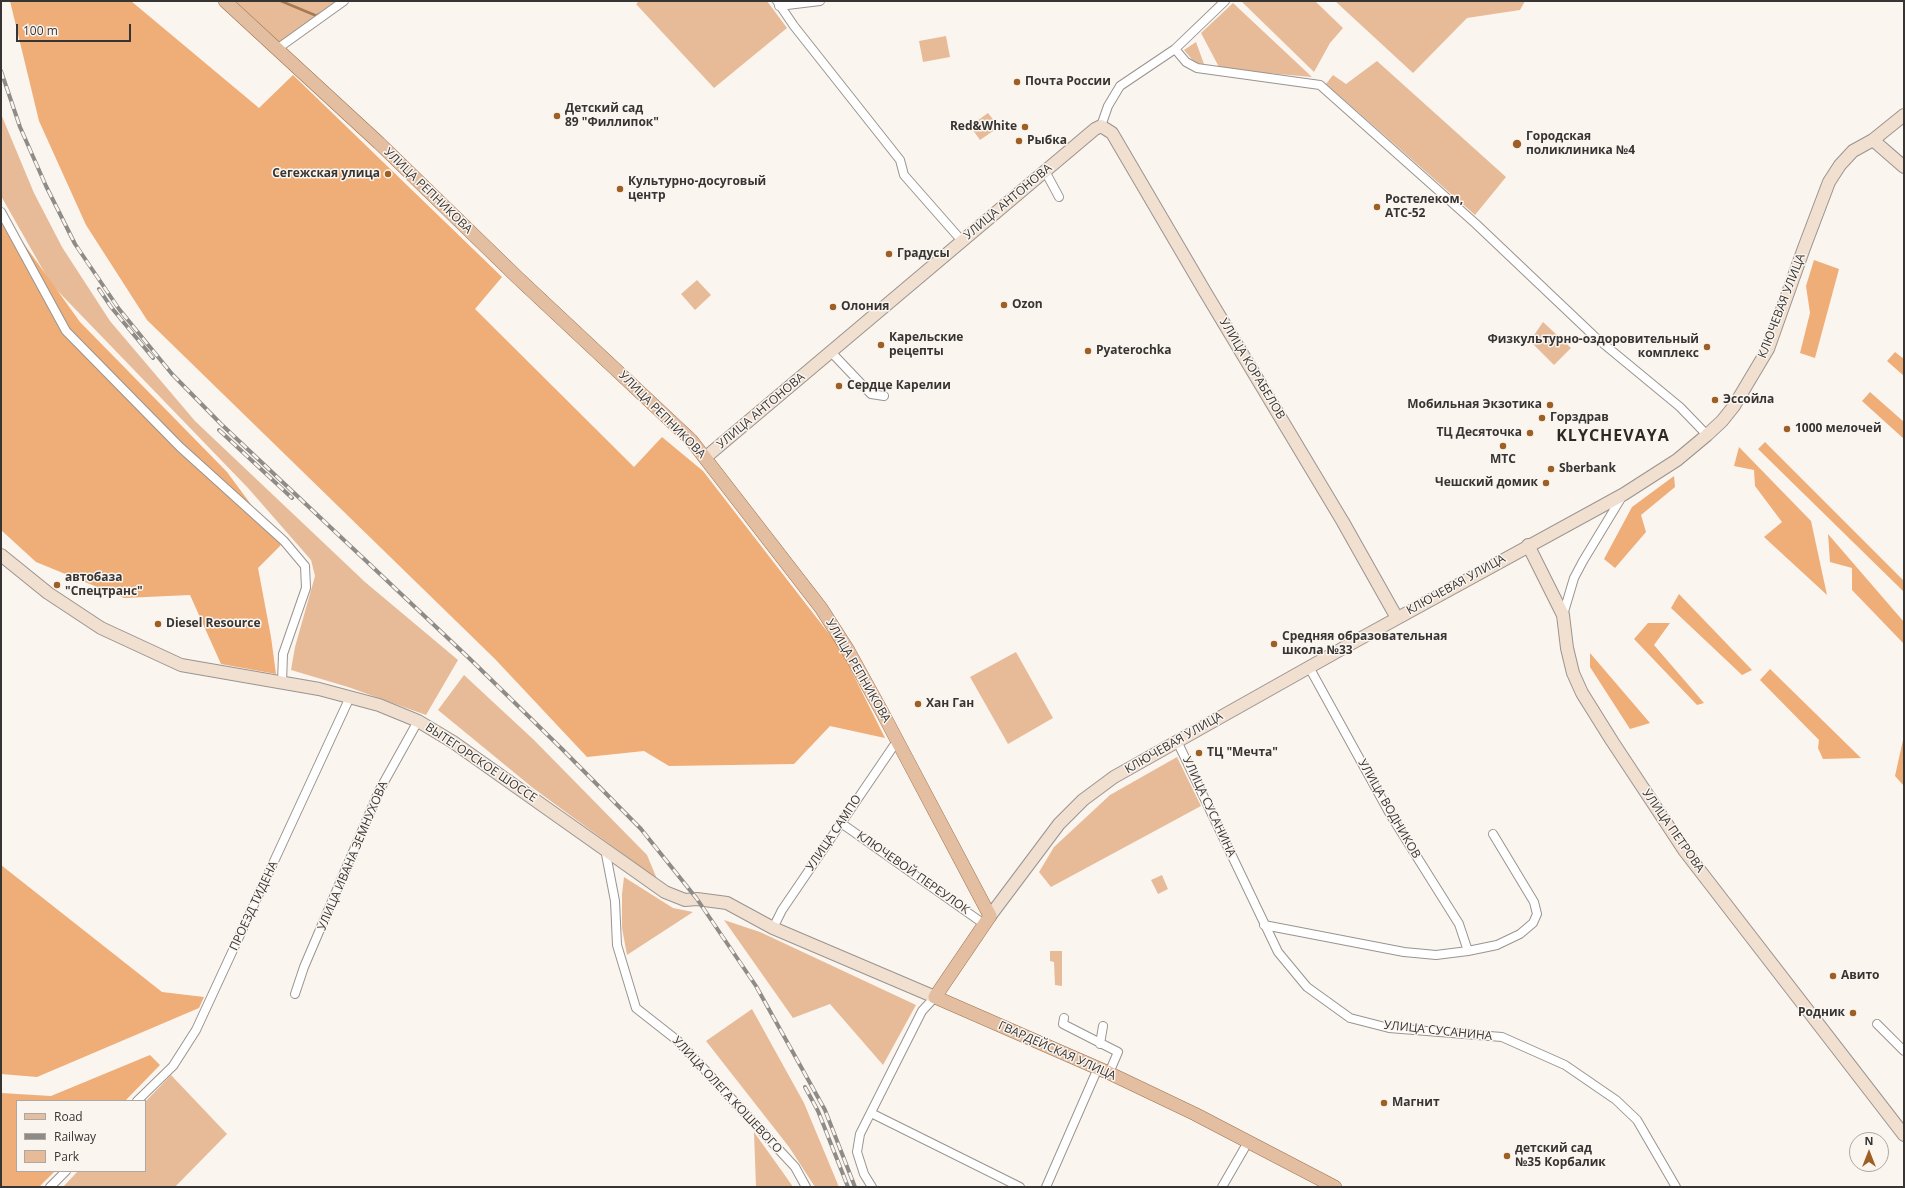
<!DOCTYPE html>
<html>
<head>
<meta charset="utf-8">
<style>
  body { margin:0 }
  #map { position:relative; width:1905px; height:1188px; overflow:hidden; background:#fbf5f0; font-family:"Open Sans",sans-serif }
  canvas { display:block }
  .frame { position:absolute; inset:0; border:2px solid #373533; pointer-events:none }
  .legend { position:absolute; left:16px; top:1100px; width:130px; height:72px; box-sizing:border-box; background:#fbf5f0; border:1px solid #ada8a4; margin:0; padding:5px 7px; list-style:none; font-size:12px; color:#373533 }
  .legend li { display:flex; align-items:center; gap:8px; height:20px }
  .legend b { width:20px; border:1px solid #ada8a4 }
  .north { position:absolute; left:1849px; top:1132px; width:40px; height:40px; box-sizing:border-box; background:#fbf5f0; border:1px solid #ada8a4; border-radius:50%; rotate:0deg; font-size:11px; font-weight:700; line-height:16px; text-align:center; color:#373533 }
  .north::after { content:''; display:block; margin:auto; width:14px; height:18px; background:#9d5f24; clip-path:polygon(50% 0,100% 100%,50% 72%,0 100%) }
  .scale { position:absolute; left:16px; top:24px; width:115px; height:18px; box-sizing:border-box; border:2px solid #373533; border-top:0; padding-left:5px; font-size:12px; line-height:14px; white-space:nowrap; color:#373533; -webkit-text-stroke:3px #fbf5f0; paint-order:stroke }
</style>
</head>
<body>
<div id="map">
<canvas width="1905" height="1188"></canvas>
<div class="frame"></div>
<ul class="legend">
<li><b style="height:5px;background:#e3bea0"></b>Road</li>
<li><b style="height:5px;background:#8f8c88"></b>Railway</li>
<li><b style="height:11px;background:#e7bb98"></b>Park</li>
</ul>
<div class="north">N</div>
<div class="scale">100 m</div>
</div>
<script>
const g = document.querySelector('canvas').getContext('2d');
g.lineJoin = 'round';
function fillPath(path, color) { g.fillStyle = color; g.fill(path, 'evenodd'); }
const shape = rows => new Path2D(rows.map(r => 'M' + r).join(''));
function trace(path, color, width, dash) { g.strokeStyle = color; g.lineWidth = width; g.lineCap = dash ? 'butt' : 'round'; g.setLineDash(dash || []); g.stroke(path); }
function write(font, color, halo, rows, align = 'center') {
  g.font = font + ' "Open Sans",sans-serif'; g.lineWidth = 3; g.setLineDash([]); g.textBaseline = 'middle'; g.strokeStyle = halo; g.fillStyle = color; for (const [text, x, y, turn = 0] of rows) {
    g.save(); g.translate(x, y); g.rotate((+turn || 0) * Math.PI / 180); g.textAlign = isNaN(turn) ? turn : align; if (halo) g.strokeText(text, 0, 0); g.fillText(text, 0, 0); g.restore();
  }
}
fillPath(shape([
  [235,1,337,1,280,44],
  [639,1,767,1,787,28,714,88,636,4],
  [1241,1,1315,1,1343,28,1330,43,1314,72],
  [1335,1,1525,1,1520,10,1467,18,1413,73],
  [1233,3,1312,77,1220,69,1201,33],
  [946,36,950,57,923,62,919,41],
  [1196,42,1204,64,1195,63,1184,50],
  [1377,61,1506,177,1475,215,1326,84,1333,75,1346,84],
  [988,113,999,127,980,140,970,126],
  [1,114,34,193,62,247,110,321,195,421,365,582,458,660,426,715,348,687,291,670,295,647,315,576,311,560,248,488,51,284,1,196],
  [697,280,711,295,695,310,681,294],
  [1543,322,1571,348,1554,365,1530,341],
  [1016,652,1053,718,1008,744,970,677],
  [464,675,534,740,647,855,657,879,533,788,438,710],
  [1177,757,1201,806,1051,887,1039,872,1054,847,1110,795],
  [1162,875,1168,889,1158,894,1151,880],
  [624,877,673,908,693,912,627,955,622,928,622,894],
  [724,920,760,932,916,1005,883,1065,830,1004,793,1018],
  [1050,951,1062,951,1062,986,1055,985,1054,962,1050,961],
  [752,1009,804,1103,839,1187,815,1187,789,1147,706,1041],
  [171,1075,227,1134,175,1187,63,1187,78,1171,145,1171,145,1102],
  [754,1132,784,1174,793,1187,756,1187]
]), '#e7bb98');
fillPath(shape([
  [10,1,131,1,259,108,293,75,502,277,475,309,634,467,662,437,703,471,840,648,885,738,830,726,794,764,669,766,644,751,587,757,495,659,147,320,86,225,39,121],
  [1,212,80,322,227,472,281,545,258,568,271,637,276,674,221,664,190,595,124,598,36,562,1,530],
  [1814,260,1839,269,1815,358,1800,353,1810,313,1806,286],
  [1895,352,1904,359,1904,376,1887,361],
  [1870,392,1904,422,1904,439,1862,401],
  [1765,442,1904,581,1904,592,1758,449],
  [1739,447,1811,521,1827,595,1764,537,1782,522,1755,486,1754,470,1734,466],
  [1674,476,1675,487,1641,515,1646,532,1615,568,1604,559,1632,507],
  [1828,534,1904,622,1904,644,1852,590,1852,568,1830,562],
  [1679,594,1752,670,1742,675,1671,608],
  [1648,623,1670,623,1654,645,1704,703,1697,705,1634,639],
  [1590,653,1650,723,1630,729,1590,667],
  [1770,669,1861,758,1823,759,1818,748,1819,740,1760,680],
  [1903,740,1904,741,1904,786,1895,776],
  [1,865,162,992,204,997,199,1008,37,1077,1,1074],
  [150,1055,160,1065,125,1101,17,1101,17,1171,55,1171,39,1187,1,1187,1,1093,51,1096]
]), '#efad77');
trace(shape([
  [281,1,317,16,319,14]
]), '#a67952', 2.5);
const street = shape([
  [777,1,794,26,900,160,904,175,962,241],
  [779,6,820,1],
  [277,49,344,1],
  [1175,49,1186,62,1197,68,1320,85,1476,224,1594,336,1680,407,1707,435],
  [1101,126,1108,106,1120,86,1175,49,1225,1],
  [1045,171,1059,197],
  [1,212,66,331,180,447,284,541,305,566,306,588,283,654,282,683],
  [831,352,871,394,884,396],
  [1563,615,1574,578,1583,561,1623,495],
  [1309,667,1390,814,1459,924,1468,951],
  [1177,741,1278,952,1307,987,1350,1018,1389,1028,1502,1037,1565,1065,1616,1100,1637,1120,1676,1187],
  [841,823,984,924],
  [605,849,615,901,617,945,636,1008,678,1041,795,1167,806,1187],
  [1264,925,1404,952,1436,955,1468,951,1497,945,1520,934,1533,923,1537,914,1534,902,1493,834],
  [773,928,782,910,897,741],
  [295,994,304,967,379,791,418,721],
  [1064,1018,1063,1024,1118,1052,1109,1073],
  [1877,1024,1904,1051],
  [1100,1044,1103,1026],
  [137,1101,173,1066,196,1030,350,697],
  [871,1113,1020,1187],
  [50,1187,66,1171],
  [872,1187,864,1174,857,1152,860,1134,922,1011,935,997],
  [1046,1187,1098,1068],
  [1222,1187,1248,1142]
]);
const secondary = shape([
  [1873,140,1904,167],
  [706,457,1095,129,1101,126,1112,133,1204,290,1343,522,1397,618],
  [1528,545,1563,615,1567,648,1573,673,1582,693,1612,741,1684,850,1904,1135],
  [1,555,48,593,101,628,181,665,319,689,379,705,418,721,453,742,665,892,685,900,697,899,727,903,773,928,935,997],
  [990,916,1059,824,1083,800,1114,777,1354,642,1624,494,1677,460,1707,435,1722,421,1734,406,1768,349,1804,248,1829,182,1840,165,1853,151,1873,140,1904,115]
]);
const primary = shape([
  [225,1,379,143,518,278,691,440,821,608,848,650,881,710,990,916,935,997,1109,1073,1195,1114,1335,1187]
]);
trace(street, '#9a9490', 10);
trace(secondary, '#9a9490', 14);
trace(primary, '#9a7250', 14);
trace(street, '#fff', 8);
trace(secondary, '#f1dfcf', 12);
trace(primary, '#e3bea0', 13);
const rail = shape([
  [1,71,20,127,46,186,75,244,119,309,172,374,221,424,470,659,563,750,641,829,697,899,756,986,825,1110,855,1187],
  [99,289,111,307,153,358],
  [219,430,292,498],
  [805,1087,818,1111,848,1187]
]);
trace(rail, '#8f8c88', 4);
trace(rail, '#fbf5f0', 2.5, [8]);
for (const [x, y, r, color] of [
  [1017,82,4,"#9d5f24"],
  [557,116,4,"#9d5f24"],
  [1025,127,4,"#9d5f24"],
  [1019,141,4,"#9d5f24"],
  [1517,144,5,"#9d5f24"],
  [388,174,4,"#9d5f24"],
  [620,189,4,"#9d5f24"],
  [1377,207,4,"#9d5f24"],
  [889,254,4,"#9d5f24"],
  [1004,305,4,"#9d5f24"],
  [833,307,4,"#9d5f24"],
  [881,345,4,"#9d5f24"],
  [1707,347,4,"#9d5f24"],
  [1088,351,4,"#9d5f24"],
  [839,386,4,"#9d5f24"],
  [1715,400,4,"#9d5f24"],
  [1550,405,4,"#9d5f24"],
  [1542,418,4,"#9d5f24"],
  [1787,429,4,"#9d5f24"],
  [1530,433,4,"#9d5f24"],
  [1503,446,4,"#9d5f24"],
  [1551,469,4,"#9d5f24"],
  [1546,483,4,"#9d5f24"],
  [57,585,4,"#9d5f24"],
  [158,624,4,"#9d5f24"],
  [1274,644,4,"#9d5f24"],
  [918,704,4,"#9d5f24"],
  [1199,753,4,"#9d5f24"],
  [1833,976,4,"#9d5f24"],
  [1853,1013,4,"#9d5f24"],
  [1384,1103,4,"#9d5f24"],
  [1507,1156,4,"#9d5f24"]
]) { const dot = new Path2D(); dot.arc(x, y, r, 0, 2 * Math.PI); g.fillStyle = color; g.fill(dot); trace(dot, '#fbf5f0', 1.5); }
write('bold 12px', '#373533', '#fbf5f0', [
  ["Почта России",1025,82],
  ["Детский сад",565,109],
  ["89 \"Филлипок\"",565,123],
  ["Red&White",1017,127,"right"],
  ["Городская",1526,137],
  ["поликлиника №4",1526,151],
  ["Рыбка",1027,141],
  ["Сегежская улица",380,174,"right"],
  ["Культурно-досуговый",628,182],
  ["центр",628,196],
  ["Ростелеком,",1385,200],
  ["АТС-52",1385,214],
  ["Градусы",897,254],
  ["Ozon",1012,305],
  ["Олония",841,307],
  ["Карельские",889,338],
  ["рецепты",889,352],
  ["Физкультурно-оздоровительный",1699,340,"right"],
  ["комплекс",1699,354,"right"],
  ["Pyaterochka",1096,351],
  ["Сердце Карелии",847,386],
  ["Эссойла",1723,400],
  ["Мобильная Экзотика",1542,405,"right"],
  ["Горздрав",1550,418],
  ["1000 мелочей",1795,429],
  ["ТЦ Десяточка",1522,433,"right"],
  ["МТС",1503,460,"center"],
  ["Sberbank",1559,469],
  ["Чешский домик",1538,483,"right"],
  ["автобаза",65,578],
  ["\"Спецтранс\"",65,592],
  ["Diesel Resource",166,624],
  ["Средняя образовательная",1282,637],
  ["школа №33",1282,651],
  ["Хан Ган",926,704],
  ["ТЦ \"Мечта\"",1207,753],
  ["Авито",1841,976],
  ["Родник",1845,1013,"right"],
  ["Магнит",1392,1103],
  ["детский сад",1515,1149],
  ["№35 Корбалик",1515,1163]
], 'left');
write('12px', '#373533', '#fbf5f0', [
  ["УЛИЦА РЕПНИКОВА",428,191,44],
  ["УЛИЦА АНТОНОВА",1008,202,-40],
  ["КЛЮЧЕВАЯ УЛИЦА",1782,306,-69],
  ["УЛИЦА КОРАБЕЛОВ",1252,369,59],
  ["УЛИЦА АНТОНОВА",761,411,-40],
  ["УЛИЦА РЕПНИКОВА",662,415,45],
  ["КЛЮЧЕВАЯ УЛИЦА",1456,585,-29],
  ["УЛИЦА РЕПНИКОВА",858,671,60],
  ["КЛЮЧЕВАЯ УЛИЦА",1174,743,-30],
  ["ВЫТЕГОРСКОЕ ШОССЕ",481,763,34],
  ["УЛИЦА СУСАНИНА",1209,807,65],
  ["УЛИЦА ВОДНИКОВ",1389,809,60],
  ["УЛИЦА ПЕТРОВА",1673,831,55],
  ["УЛИЦА САМПО",834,833,-56],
  ["УЛИЦА ИВАНА ЗЕМНУХОВА",353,856,-67],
  ["КЛЮЧЕВОЙ ПЕРЕУЛОК",913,873,35],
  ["ПРОЕЗД ТИДЕНА",254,906,-65],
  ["УЛИЦА СУСАНИНА",1438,1031,6],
  ["ГВАРДЕЙСКАЯ УЛИЦА",1057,1051,24],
  ["УЛИЦА ОЛЕГА КОШЕВОГО",727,1095,47]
]);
g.letterSpacing = '1px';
write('bold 16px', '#2e2925', '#fbf5f0', [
  ["KLYCHEVAYA",1613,436]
]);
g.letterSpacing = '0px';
</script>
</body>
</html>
